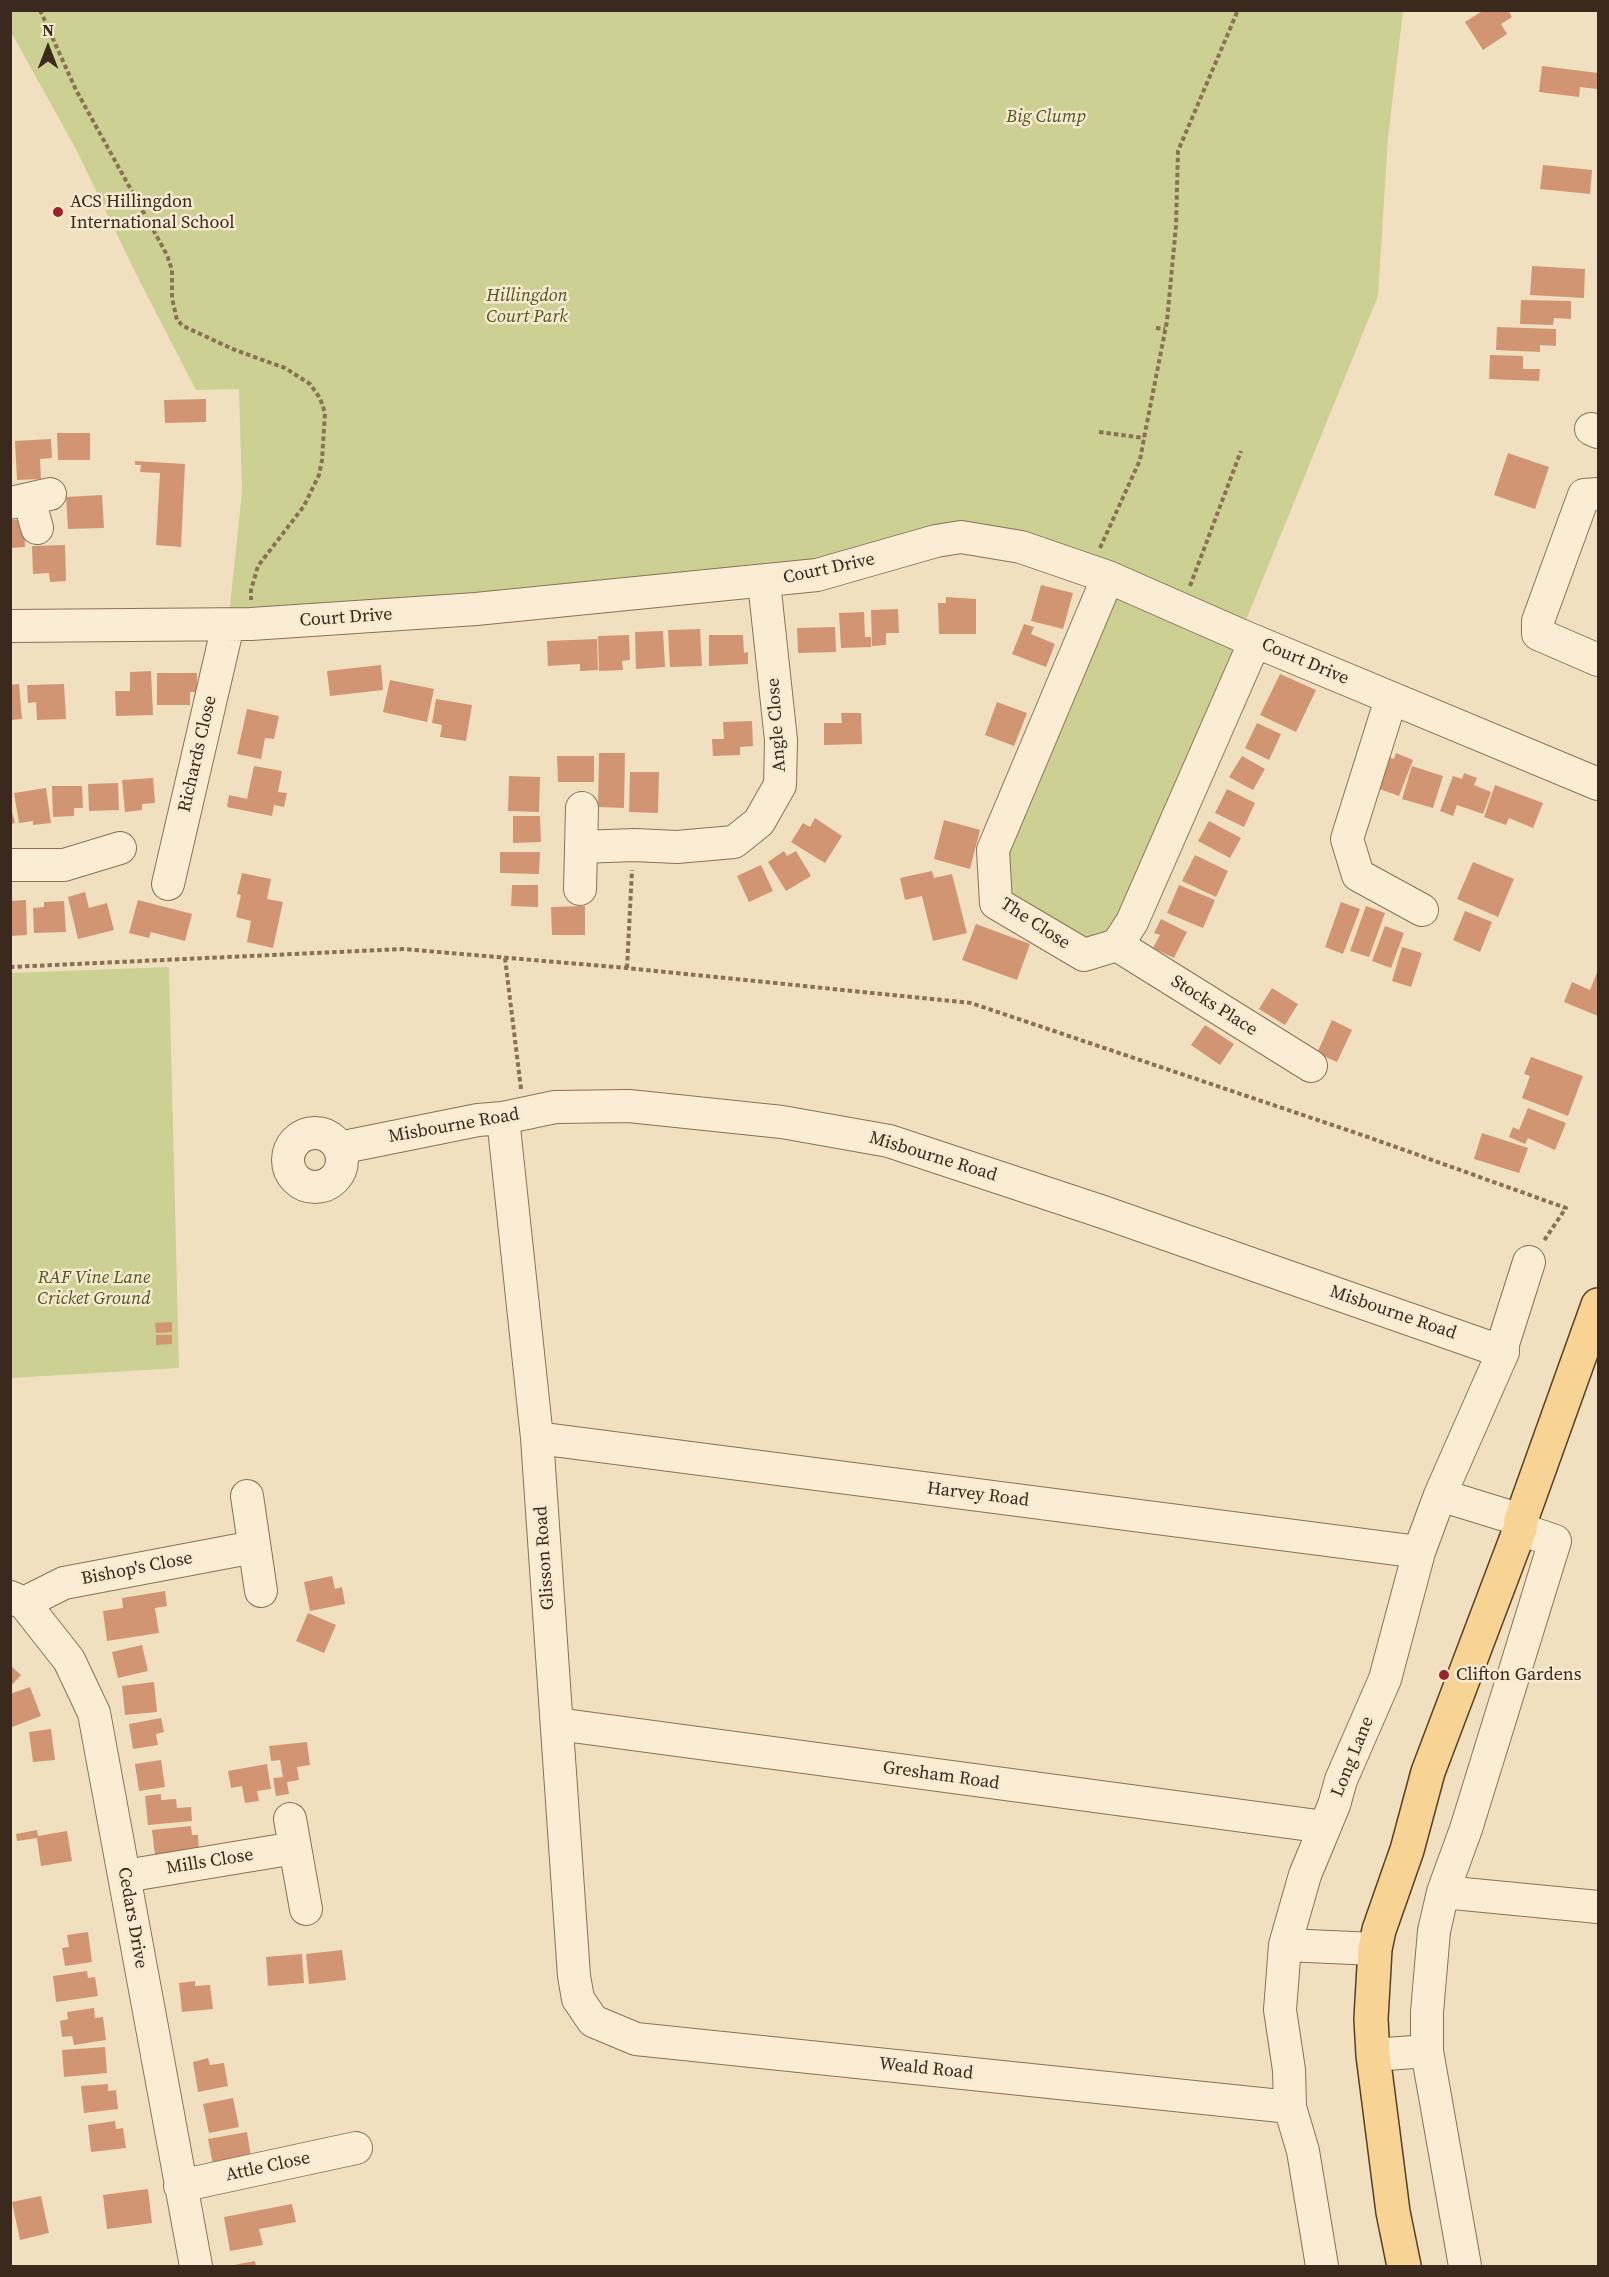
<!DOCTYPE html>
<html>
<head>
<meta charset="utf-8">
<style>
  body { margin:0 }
  #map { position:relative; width:1609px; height:2277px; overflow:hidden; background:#f1e0c0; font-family:"Source Serif 4",serif }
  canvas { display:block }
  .frame { position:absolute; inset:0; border:12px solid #3a291c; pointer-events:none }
  .north { position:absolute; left:18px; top:18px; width:60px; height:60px; -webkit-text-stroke:4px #f8ead0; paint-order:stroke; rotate:0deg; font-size:16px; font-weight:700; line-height:24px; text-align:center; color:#3a291c }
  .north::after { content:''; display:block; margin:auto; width:21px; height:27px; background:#3a291c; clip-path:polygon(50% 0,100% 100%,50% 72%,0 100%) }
</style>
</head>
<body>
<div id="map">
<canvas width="1609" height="2277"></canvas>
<div class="frame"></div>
<div class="north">N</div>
</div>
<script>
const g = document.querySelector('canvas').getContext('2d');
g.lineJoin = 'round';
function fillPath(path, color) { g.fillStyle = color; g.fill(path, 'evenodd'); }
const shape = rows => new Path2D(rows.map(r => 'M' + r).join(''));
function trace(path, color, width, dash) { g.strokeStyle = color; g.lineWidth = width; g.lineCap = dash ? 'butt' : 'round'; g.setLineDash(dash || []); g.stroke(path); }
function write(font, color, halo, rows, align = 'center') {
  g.font = font + ' "Source Serif 4",serif'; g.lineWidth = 5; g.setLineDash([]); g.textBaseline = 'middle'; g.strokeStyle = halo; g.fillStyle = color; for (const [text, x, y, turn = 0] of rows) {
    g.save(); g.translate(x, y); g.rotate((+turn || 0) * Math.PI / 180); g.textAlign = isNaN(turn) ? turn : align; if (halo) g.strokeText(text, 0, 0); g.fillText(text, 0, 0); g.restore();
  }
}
fillPath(shape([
  [10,11,1403,11,1388,138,1378,296,1240,635,1132,922,1084,955,996,903,993,850,1108,578,991,540,857,565,228,625,242,492,239,389,196,390,135,272,77,151,11,32],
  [169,967,179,1368,11,1378,10,973]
]), '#ccd093');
fillPath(shape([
  [1484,10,1508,10,1512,17,1501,24,1507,34,1483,50,1465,22],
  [1542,66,1598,73,1597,89,1580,87,1579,97,1539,92],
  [1543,165,1592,170,1590,194,1540,189],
  [1532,266,1585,269,1584,298,1530,295],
  [1521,300,1571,301,1571,319,1554,318,1553,325,1520,324],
  [1497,327,1556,329,1556,346,1540,345,1540,352,1496,350],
  [1490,355,1523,356,1523,369,1540,369,1539,381,1489,379],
  [206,399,206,422,165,423,164,400],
  [57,433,90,433,90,460,58,460],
  [51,439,52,458,40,459,41,479,17,480,15,441],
  [1508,453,1549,467,1535,509,1494,495],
  [135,461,185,464,181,547,156,545,160,473,140,472,141,465,135,465],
  [102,495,104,528,68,529,66,497],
  [10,520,24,520,25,547,10,548],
  [65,545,66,581,50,582,49,573,33,574,32,546],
  [1041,585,1073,593,1063,629,1031,621],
  [946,597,976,599,976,634,939,634,938,603,946,603],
  [898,609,899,633,886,633,886,645,872,646,871,610],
  [864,612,865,637,871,637,871,647,841,648,839,613],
  [1024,624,1034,627,1031,634,1055,644,1046,667,1012,654],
  [835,627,836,652,798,653,797,628],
  [700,629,702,666,670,667,668,630],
  [663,631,665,667,636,669,635,632],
  [629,635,630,660,622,661,623,670,599,671,598,636],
  [709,635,743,635,744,653,748,652,748,664,709,666],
  [597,639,598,670,580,671,580,664,548,666,547,641],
  [381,665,383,690,330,696,327,671],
  [151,671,153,715,116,716,115,691,130,691,130,672],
  [157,673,197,673,197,692,190,692,190,705,157,705],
  [1280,674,1316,690,1296,732,1260,715],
  [390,680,434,689,427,722,383,712],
  [19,684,22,719,10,720,10,685],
  [64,684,66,719,37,720,36,702,28,703,27,685],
  [436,699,472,705,466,741,440,737,442,725,432,723],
  [997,702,1027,713,1014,746,985,735],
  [247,709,279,716,274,739,265,738,261,759,237,754],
  [841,713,861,713,862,744,824,745,824,723,842,723],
  [752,721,753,746,740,747,740,755,713,756,712,739,724,739,723,722],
  [1257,723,1281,734,1269,760,1245,748],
  [599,753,625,753,624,808,598,807],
  [1396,753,1413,760,1399,796,1371,786,1383,755,1394,759],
  [557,756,594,756,594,782,558,782],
  [1242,756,1265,769,1253,790,1229,777],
  [254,766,282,771,278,792,287,793,284,807,274,805,272,816,227,807,229,795,247,799],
  [1412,766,1443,776,1433,808,1402,799],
  [630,772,659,772,658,813,629,812],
  [1464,773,1477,778,1474,785,1491,792,1483,814,1457,805,1453,816,1440,811,1453,776,1462,779],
  [509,776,540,777,539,812,508,811],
  [153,778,155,803,142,804,142,810,125,812,122,780],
  [118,783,119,810,89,811,88,784],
  [1495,785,1543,803,1533,828,1509,818,1506,825,1484,817],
  [52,786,82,786,83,808,74,808,74,816,53,817],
  [46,788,51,823,33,825,33,821,19,823,14,793],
  [1227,789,1255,803,1244,827,1215,813],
  [10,805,15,823,10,824],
  [513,816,540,816,541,842,513,843],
  [815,818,842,836,825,863,791,842,803,823,810,827],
  [944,820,980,830,970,869,934,859],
  [1209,821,1241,838,1230,858,1198,841],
  [784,851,787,856,796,851,811,876,786,891,768,862],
  [500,852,540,852,539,874,500,873],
  [1195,855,1228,871,1216,897,1182,881],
  [1473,862,1514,879,1498,917,1457,899],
  [761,865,773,891,749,902,737,876],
  [932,871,934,878,952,874,967,933,933,941,922,896,905,900,900,878],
  [242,873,271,879,267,899,283,902,273,948,247,942,251,921,236,917,241,895,237,894],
  [512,885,538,885,538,907,511,906],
  [1179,885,1215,900,1203,928,1167,913],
  [85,892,89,908,107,903,114,930,78,939,68,897],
  [26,900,27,935,10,936,10,901],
  [138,900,192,914,185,941,151,932,149,938,129,933],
  [64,901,66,932,34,933,33,908,44,907,44,902],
  [1341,902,1360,909,1343,954,1325,947],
  [585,906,585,935,552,935,551,907],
  [1366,906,1385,913,1369,957,1350,951],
  [1465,911,1492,922,1480,952,1453,940],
  [1161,919,1187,932,1174,958,1153,948,1160,935,1154,933],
  [976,924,1030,944,1017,980,962,960],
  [1385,926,1404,933,1391,968,1372,961],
  [1402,947,1422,953,1411,987,1392,981],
  [1598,970,1598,1016,1564,1002,1572,982,1590,990],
  [1272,988,1298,1004,1285,1025,1259,1009],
  [1332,1020,1352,1030,1337,1062,1317,1053],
  [1205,1025,1234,1044,1220,1065,1191,1045],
  [1531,1057,1583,1076,1568,1116,1522,1098,1530,1076,1524,1074],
  [1528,1108,1566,1123,1555,1150,1528,1138,1525,1144,1509,1137,1513,1127,1519,1130],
  [1482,1133,1528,1148,1519,1173,1474,1159],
  [172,1322,172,1332,156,1333,155,1323],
  [156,1335,172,1335,172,1344,156,1345],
  [332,1576,335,1589,342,1587,345,1604,310,1611,304,1582],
  [165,1591,167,1606,155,1608,159,1633,107,1641,103,1611,123,1608,122,1598],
  [308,1613,336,1625,324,1653,296,1641],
  [142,1645,148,1671,118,1678,112,1652],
  [10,1665,21,1675,10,1687],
  [154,1682,157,1712,125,1715,122,1686],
  [30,1687,41,1716,12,1727,10,1694],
  [161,1718,164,1732,156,1734,158,1745,133,1749,129,1724],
  [51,1729,55,1760,33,1762,29,1732],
  [307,1742,310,1765,297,1767,299,1780,287,1782,289,1794,276,1796,273,1778,283,1777,280,1760,271,1761,269,1746],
  [161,1760,165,1787,139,1791,135,1764],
  [267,1764,271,1789,257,1791,259,1801,245,1803,242,1786,231,1788,228,1771],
  [161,1794,161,1800,176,1799,177,1808,191,1807,192,1821,148,1825,145,1796],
  [191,1826,192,1835,198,1835,199,1851,155,1855,152,1830],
  [37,1830,38,1836,67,1831,72,1861,41,1866,37,1838,17,1841,16,1834],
  [88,1932,92,1962,65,1966,62,1948,69,1947,67,1935],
  [342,1950,346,1980,309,1984,306,1954],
  [302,1954,304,1983,268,1986,266,1957],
  [87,1971,88,1978,95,1977,98,1996,56,2002,53,1976],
  [195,1981,195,1986,210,1985,213,2009,182,2012,179,1983],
  [94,2008,95,2018,103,2017,106,2040,74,2045,72,2036,62,2037,60,2021,68,2019,67,2012],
  [105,2047,107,2073,64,2077,62,2050],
  [208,2058,210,2065,224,2063,228,2086,198,2092,193,2062],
  [108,2084,108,2091,116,2090,118,2109,84,2113,81,2086],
  [233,2098,239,2127,209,2133,203,2104],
  [115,2121,116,2129,123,2128,126,2148,91,2152,88,2125],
  [247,2132,251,2157,213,2165,208,2139],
  [148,2189,152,2223,107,2229,103,2195],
  [41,2196,49,2233,20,2240,12,2202],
  [292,2204,296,2222,259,2229,263,2245,230,2251,224,2217],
  [255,2261,256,2266,234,2266,234,2265]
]), '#d29573');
const minor = shape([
  [1591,429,1598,432],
  [1598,494,1584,495,1538,621,1538,634,1598,660],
  [29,499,37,528],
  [10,503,50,494],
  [1108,577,993,850,996,903,1084,955,1117,945,1132,922,1255,641],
  [10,626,251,624,476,609,817,575,936,541,961,537,1021,547,1108,577,1240,635,1598,784],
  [1391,699,1347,839,1358,875,1422,910],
  [581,847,634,845,677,847,734,842,759,822,780,785,781,740,764,582],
  [10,865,64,865,120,848],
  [168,884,228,625],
  [580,889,582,808],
  [1117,945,1311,1066],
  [503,1118,537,1438,574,1976,578,1999,593,2021,636,2039,1290,2107],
  '288 1160a27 27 0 1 1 54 0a27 27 0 1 1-54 0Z',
  [339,1148,478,1120,503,1118,555,1107,629,1106,782,1122,889,1141,1103,1212,1503,1352],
  [537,1438,1419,1552],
  [1440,1495,1521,1520],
  [247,1496,261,1591],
  [10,1597,24,1603,69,1660,94,1713,196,2266],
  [24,1603,64,1583,254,1547],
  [557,1724,1325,1827],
  [290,1819,306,1909],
  [125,1876,295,1848],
  [1443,1892,1598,1907],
  [1285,1945,1375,1949],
  [1427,2051,1465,2266],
  [1373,2055,1427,2051,1427,2012,1434,1931,1443,1892,1466,1829,1555,1541,1520,1529],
  [180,2186,356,2148],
  [1322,2266,1303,2151,1290,2107,1289,2070,1280,2010,1285,1945,1305,1875,1334,1805,1341,1780,1385,1679,1419,1552,1440,1495,1503,1352,1503,1344,1529,1262]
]);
const major = shape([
  [1404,2266,1393,2212,1373,2055,1371,2019,1375,1949,1379,1930,1407,1850,1428,1772,1520,1529,1521,1520,1598,1305]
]);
trace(minor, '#8b7056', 34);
trace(major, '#593e2b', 36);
trace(shape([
  [40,10,76,90,167,255,172,270,172,298,177,320,183,326,235,350,285,368,310,384,320,398,325,413,322,460,319,475,304,506,258,566,251,590,251,600],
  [1156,328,1165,329],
  [1099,432,1144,438],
  [1100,548,1140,460,1144,438,1167,321,1176,226,1178,151,1238,10],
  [1190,586,1241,451],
  [505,958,521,1089],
  [10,967,403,949,627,968,971,1003,1368,1137,1566,1208,1543,1242],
  [627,968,632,870]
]), '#8b7056', 4, [4.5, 3]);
trace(minor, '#fbedd4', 32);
trace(major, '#f7d394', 33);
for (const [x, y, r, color] of [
  [58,212,6,"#9f222a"],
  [1444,1675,6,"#9f222a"]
]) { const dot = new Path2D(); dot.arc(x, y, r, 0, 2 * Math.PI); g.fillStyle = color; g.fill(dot); trace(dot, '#f8ead0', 2); }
write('italic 18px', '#4d5821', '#f8ead0', [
  ["Big Clump",1046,117],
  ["Hillingdon",527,296],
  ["Court Park",527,317],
  ["RAF Vine Lane",94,1278],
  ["Cricket Ground",94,1299]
]);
write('18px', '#3a291c', '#f8ead0', [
  ["ACS Hillingdon",70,202],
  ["International School",70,223],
  ["Clifton Gardens",1456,1675]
], 'left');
write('18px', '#3a291c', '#f8ead0', [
  ["Court Drive",829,569,-12],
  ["Court Drive",346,618,-4],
  ["Court Drive",1305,662,23],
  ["Angle Close",777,725,-94],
  ["Richards Close",198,754,-77],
  ["The Close",1035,924,33],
  ["Stocks Place",1214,1006,32],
  ["Misbourne Road",454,1126,-10],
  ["Misbourne Road",933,1157,17],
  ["Misbourne Road",1393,1313,19],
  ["Harvey Road",978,1495,7],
  ["Glisson Road",545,1558,-94],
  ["Bishop's Close",137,1569,-11],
  ["Long Lane",1353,1757,-68],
  ["Gresham Road",941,1776,8],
  ["Mills Close",210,1862,-9],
  ["Cedars Drive",132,1918,80],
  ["Weald Road",926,2069,6],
  ["Attle Close",268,2167,-12]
]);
</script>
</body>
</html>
